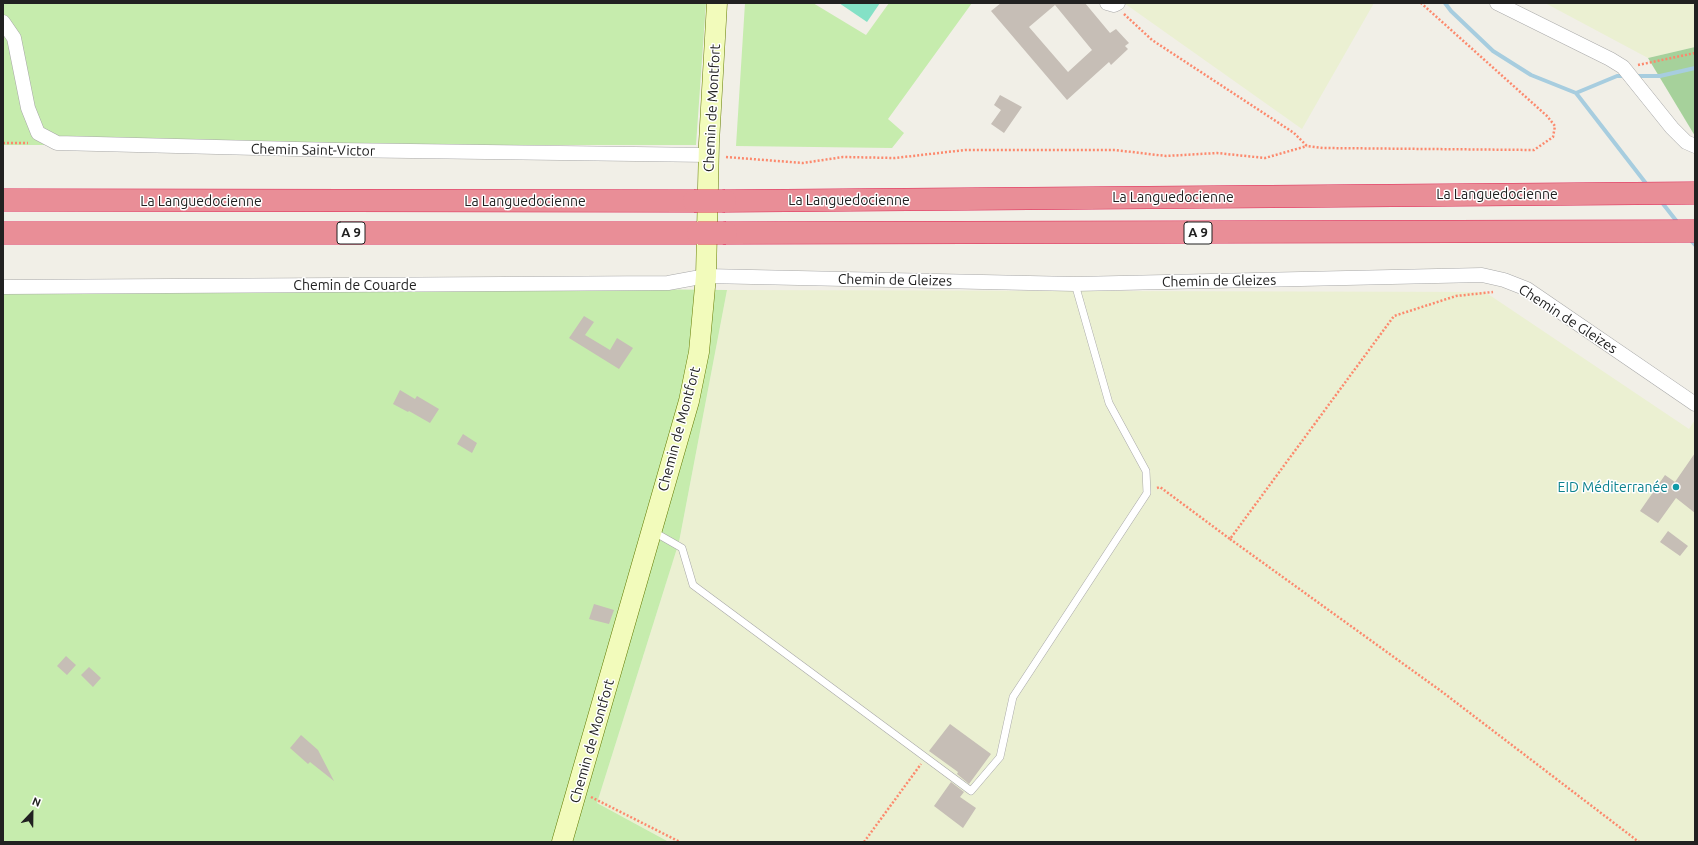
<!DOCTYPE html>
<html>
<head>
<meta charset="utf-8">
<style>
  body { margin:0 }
  #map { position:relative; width:1698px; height:845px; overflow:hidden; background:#f1efe7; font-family:Ubuntu,sans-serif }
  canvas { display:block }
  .frame { position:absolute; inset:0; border:4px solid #212121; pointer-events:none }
  .north { position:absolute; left:12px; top:793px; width:40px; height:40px; -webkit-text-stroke:3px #fff; paint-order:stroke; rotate:22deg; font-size:11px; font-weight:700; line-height:16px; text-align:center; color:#212121 }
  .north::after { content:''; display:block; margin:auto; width:14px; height:18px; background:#212121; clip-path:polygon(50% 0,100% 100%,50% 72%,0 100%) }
</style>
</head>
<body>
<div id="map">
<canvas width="1698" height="845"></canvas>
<div class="frame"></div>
<div class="north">N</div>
</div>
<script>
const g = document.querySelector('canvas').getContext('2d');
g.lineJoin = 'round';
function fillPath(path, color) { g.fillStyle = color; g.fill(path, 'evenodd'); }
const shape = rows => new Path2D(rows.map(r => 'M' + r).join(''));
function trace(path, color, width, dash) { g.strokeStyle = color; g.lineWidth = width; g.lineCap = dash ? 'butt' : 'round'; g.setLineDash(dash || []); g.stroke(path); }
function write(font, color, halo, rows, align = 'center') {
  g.font = font + ' Ubuntu,sans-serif'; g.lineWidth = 3; g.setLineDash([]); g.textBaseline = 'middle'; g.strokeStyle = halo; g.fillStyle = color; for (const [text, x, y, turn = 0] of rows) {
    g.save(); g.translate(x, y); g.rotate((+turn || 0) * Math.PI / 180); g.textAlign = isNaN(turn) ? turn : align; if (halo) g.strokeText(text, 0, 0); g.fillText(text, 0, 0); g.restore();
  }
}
fillPath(shape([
  [1124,3,1374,3,1302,129],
  [1545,3,1695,3,1695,47,1648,58],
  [727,290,1485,292,1689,429,1695,420,1695,842,669,842,597,803,679,542]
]), '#ebf0d2');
fillPath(shape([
  [3,3,706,3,696,145,3,145],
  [745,3,813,3,866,35,889,3,972,3,888,119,904,133,892,148,736,146],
  [3,283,727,290,679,542,597,803,669,842,3,842]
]), '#c6ecad');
fillPath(shape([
  [1695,47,1695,136,1648,58]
]), '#a6d19b');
fillPath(shape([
  [839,3,880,3,867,22]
]), '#84e1c6');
trace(shape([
  [1445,3,1451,11,1493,51,1531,75,1576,93,1617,76,1625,76],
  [1634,76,1660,76,1695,68],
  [1576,93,1648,186],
  [1660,200,1678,223],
  [1689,238,1695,245]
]), '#a7cddf', 4);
fillPath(shape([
  [1001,3,1085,3,1110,33,1116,29,1129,43,1125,46,1128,49,1111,65,1109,62,1067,100,991,11],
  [1055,5,1092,50,1068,72,1029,27],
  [1000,95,1022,107,1004,133,991,124,1001,110,994,105],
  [584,316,594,322,585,335,610,350,617,338,633,348,619,369,569,338],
  [400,390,415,399,417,396,439,409,430,423,409,411,408,412,393,404],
  [463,434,477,443,472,453,457,444],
  [1695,453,1695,513,1676,498,1658,523,1640,511,1665,475,1675,482],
  [1668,531,1688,546,1680,556,1660,542],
  [594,604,614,610,609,624,589,619],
  [66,656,76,665,67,675,57,666],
  [89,667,101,678,93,687,81,675],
  [950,724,991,754,969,784,957,774,958,772,929,751],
  [301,735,318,750,334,781,310,762,308,764,290,748],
  [951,782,964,792,960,797,976,808,963,828,934,806]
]), '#c6beb6');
const lane = shape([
  [654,532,682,548,693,585,971,791,1000,757,1013,697,1147,493,1146,471,1109,403,1075,284]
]);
const street = shape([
  [1107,3,1114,5,1118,3],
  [1497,3,1610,59,1623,67,1672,128,1686,142,1695,146],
  [3,22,14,38,28,108,38,133,57,143,336,150,709,155],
  [3,287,668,283,706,276,1075,284,1482,275,1504,280,1527,289,1695,404]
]);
const secondary = shape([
  [562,842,689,401,699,352,706,276,709,143,717,3]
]);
const highway = shape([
  [3,200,694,201],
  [725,201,1695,193],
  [3,233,698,233],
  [726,233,1695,231]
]);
trace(lane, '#a8a8a8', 8);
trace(street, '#a8a8a8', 15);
trace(secondary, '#647c03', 21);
trace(highway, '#df2453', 23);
trace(shape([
  [1124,14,1152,40,1294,133,1307,146,1323,148,1534,150,1553,137,1555,126,1547,116,1421,3],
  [1638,65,1695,53],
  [3,143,28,143],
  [726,157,803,163,843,157,895,158,965,150,1115,150,1166,156,1217,153,1265,158,1307,146],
  [1157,488,1160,487,1230,539,1394,316,1456,296,1493,292],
  [1230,539,1441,691,1639,842],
  [591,797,680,842],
  [864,842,921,764]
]), '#fc896d', 2.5, [2, 2]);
trace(lane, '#fff', 7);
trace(street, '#fff', 14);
trace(secondary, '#f2fbbb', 20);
trace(highway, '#e98e97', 22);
const highwayBridge = shape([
  [694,201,725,201],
  [698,233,726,233]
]);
trace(highwayBridge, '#df2453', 23, []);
trace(highwayBridge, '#e98e97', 22);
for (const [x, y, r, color] of [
  [1676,487,4,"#0f9aa8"]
]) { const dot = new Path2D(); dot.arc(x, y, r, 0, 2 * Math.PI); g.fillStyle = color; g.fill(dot); trace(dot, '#fff', 1.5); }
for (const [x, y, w] of [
  [351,233,28],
  [1198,233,28]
]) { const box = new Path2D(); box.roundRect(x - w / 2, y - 11, w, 22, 3); g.fillStyle = '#fff'; g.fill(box); trace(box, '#212121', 1); }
write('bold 13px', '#212121', null, [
  ["A 9",351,233],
  ["A 9",1198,233]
]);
write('14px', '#212121', '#fff', [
  ["Chemin de Montfort",712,108,-87],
  ["Chemin Saint-Victor",313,150,1],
  ["La Languedocienne",1497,194],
  ["La Languedocienne",1173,197],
  ["La Languedocienne",849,200],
  ["La Languedocienne",201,201],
  ["La Languedocienne",525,201],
  ["Chemin de Gleizes",895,280,1],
  ["Chemin de Gleizes",1219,281,-1],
  ["Chemin de Couarde",355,285],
  ["Chemin de Gleizes",1568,319,33],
  ["Chemin de Montfort",679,429,-75],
  ["Chemin de Montfort",592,741,-74]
]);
write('14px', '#0d838f', '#fff', [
  ["EID Méditerranée",1668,487]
], 'right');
</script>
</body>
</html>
